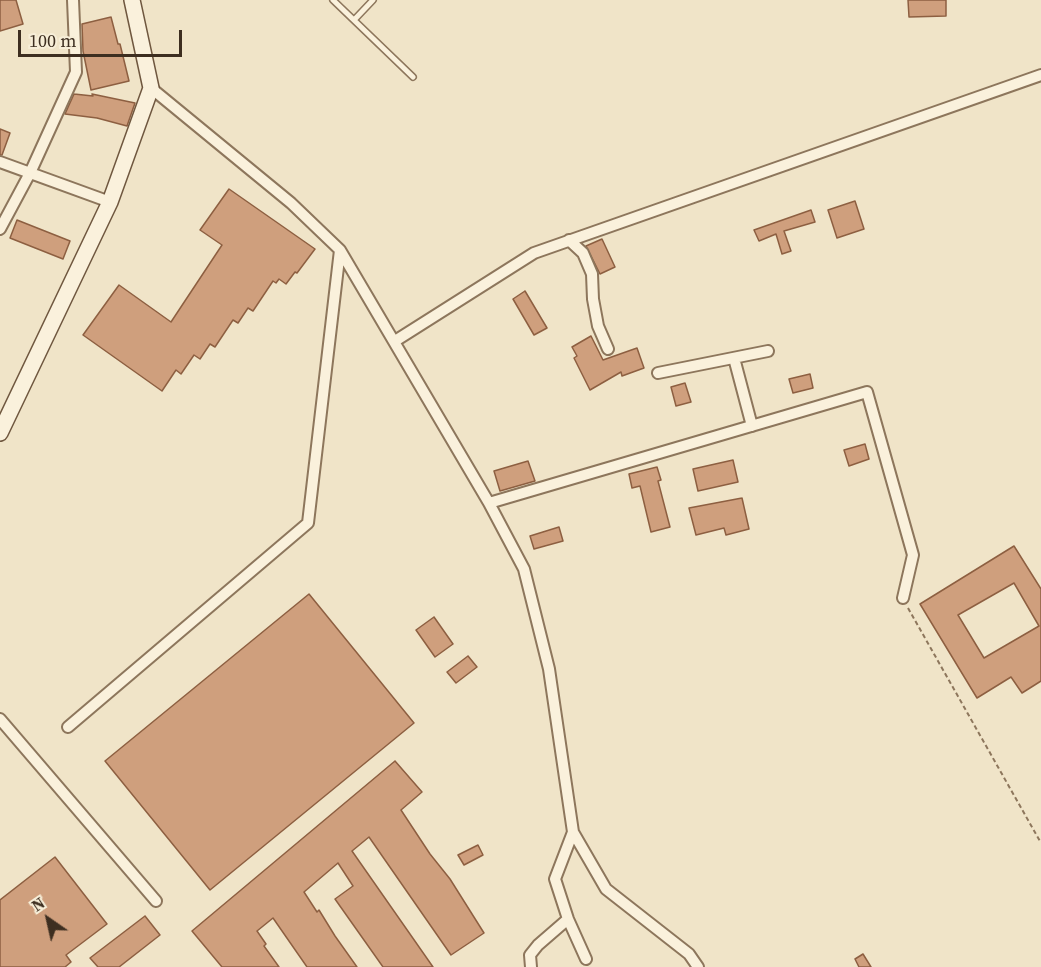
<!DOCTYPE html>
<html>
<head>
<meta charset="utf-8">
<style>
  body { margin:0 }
  #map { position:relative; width:1041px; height:967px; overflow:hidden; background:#f0e4c8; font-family:"Source Serif 4",serif }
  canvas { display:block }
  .north { position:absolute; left:18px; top:889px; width:60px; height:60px; -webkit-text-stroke:4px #f7eed8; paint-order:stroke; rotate:326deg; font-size:16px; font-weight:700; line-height:24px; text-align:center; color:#3d2e20 }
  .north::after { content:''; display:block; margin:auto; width:21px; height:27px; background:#3d2e20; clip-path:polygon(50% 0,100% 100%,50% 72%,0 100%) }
  .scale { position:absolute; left:18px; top:30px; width:164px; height:27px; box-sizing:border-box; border:3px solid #3d2e20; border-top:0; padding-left:8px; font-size:18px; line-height:21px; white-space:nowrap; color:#3d2e20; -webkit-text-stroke:4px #f7eed8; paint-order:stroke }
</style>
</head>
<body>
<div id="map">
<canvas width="1041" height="967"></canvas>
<div class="north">N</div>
<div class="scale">100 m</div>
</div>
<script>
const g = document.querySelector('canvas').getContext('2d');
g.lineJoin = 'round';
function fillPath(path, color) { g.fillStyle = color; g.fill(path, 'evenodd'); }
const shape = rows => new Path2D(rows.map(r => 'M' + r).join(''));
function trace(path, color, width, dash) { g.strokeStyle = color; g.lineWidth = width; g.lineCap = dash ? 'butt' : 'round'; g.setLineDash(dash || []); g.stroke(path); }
const building = shape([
  [0,0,16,0,23,24,0,31,0,0],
  [908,0,946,0,946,16,909,17,908,0],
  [111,17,118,44,120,44,129,81,91,90,83,51,82,24,111,17],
  [74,94,93,96,92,94,135,103,127,126,97,118,65,114,74,94],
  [0,129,10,133,2,155,0,155,0,129],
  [229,189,315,249,297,273,295,272,286,284,279,279,276,283,273,281,253,311,248,308,238,323,233,320,215,347,210,344,200,359,194,355,181,374,176,370,162,391,83,335,119,285,171,322,222,245,200,230,229,189],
  [855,201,864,229,837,238,828,210,855,201],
  [811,210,815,222,784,231,791,251,782,254,776,234,759,241,754,230,811,210],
  [17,220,70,241,63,259,10,238,17,220],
  [602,239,615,267,600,274,586,246,602,239],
  [525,291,547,328,534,335,513,299,525,291],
  [591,336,603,360,637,348,644,368,622,376,621,372,590,390,574,358,577,356,572,347,591,336],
  [810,374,813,388,793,393,789,379,810,374],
  [685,383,691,402,676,406,671,387,685,383],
  [865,444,869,459,849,466,844,450,865,444],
  [733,460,738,482,698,491,693,469,733,460],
  [528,461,535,481,500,491,494,471,528,461],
  [657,467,661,480,658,481,670,527,651,532,640,486,632,488,629,474,657,467],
  [742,498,749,529,726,535,724,528,696,535,689,508,742,498],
  [559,527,563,541,534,549,530,536,559,527],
  [1014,546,1041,589,1041,681,1022,693,1011,677,977,698,920,604,1014,546],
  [1014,583,1039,626,984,658,958,615,1014,583],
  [309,594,414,723,210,890,105,761,309,594],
  [434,617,453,644,435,657,416,630,434,617],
  [468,656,477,667,456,683,447,672,468,656],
  [395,761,422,792,401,810,430,854,450,879,484,933,451,955,369,837,352,851,433,967,383,967,335,899,353,886,338,863,304,892,317,912,319,910,335,936,357,967,307,967,273,918,257,931,266,944,264,946,279,967,222,967,192,931,395,761],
  [478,845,483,855,464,865,458,855,478,845],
  [55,857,107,924,66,955,71,962,65,967,0,967,0,900,55,857],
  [145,916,160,935,119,967,98,967,90,958,145,916],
  [863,954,871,967,859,967,855,959,863,954]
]);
fillPath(building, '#cf9f7d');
trace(building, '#8d5f41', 1.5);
const service = shape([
  [333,0,413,77],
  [354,20,373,0]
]);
const minor = shape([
  [151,88,291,203,340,250,489,503,524,569,549,669,573,832,606,889,689,954,698,967],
  [0,162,110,202],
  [0,229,30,173,76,72,73,0],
  [569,240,583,253,592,274,593,299,598,326,608,349],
  [395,341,534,253,1041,75],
  [734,358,752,426],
  [658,373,768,351],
  [489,503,867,392,913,555,903,598],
  [0,719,156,901],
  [68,727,308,523,340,250],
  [573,832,555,879,568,919,586,959],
  [531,967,530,955,538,945,568,919]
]);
const secondary = shape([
  [0,433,110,202,151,88,132,0]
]);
trace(service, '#8d765c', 8);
trace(minor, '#8d765c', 14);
trace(secondary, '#6f573f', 18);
trace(shape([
  [908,608,1041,843]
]), '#8d765c', 2, [4.5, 3]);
trace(service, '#faf1dc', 5);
trace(minor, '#faf1dc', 10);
trace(secondary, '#faf1dc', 15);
</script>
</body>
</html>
